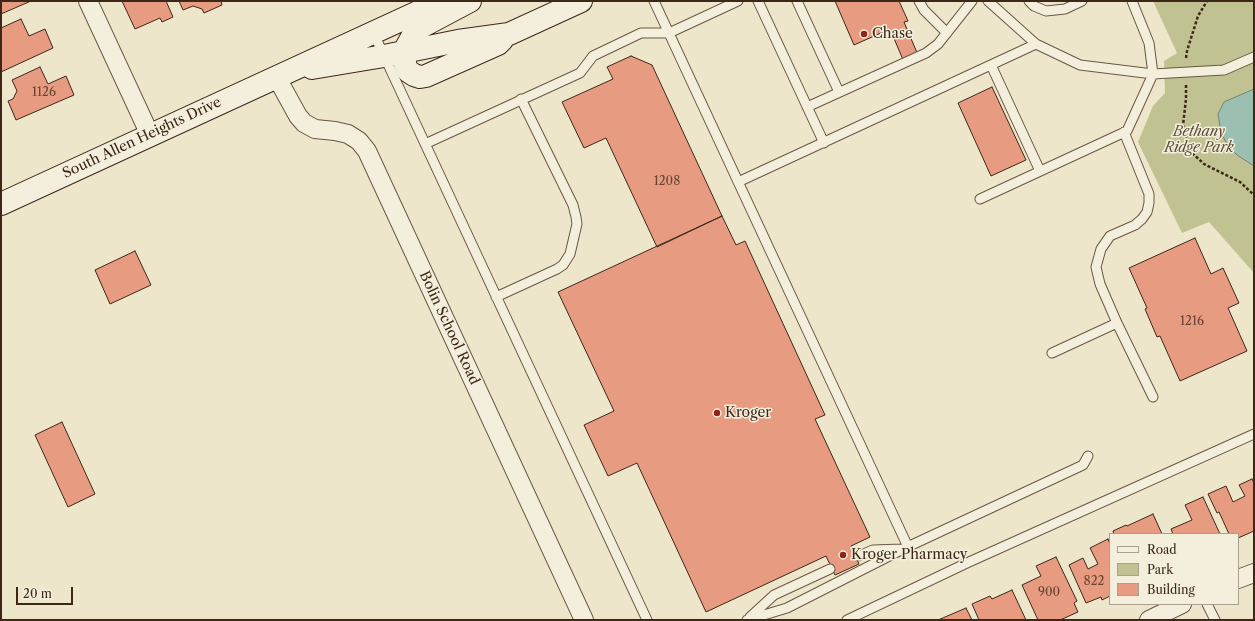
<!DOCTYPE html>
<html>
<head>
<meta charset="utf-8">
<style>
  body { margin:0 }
  #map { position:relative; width:1255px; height:621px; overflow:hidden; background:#eee6ca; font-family:"Libre Caslon Text",serif }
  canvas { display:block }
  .frame { position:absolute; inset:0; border:2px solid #3d2719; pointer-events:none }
  .legend { position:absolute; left:1109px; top:533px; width:130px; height:72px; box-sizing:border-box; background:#f4efdd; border:1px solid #ab9f8f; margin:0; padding:5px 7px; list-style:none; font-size:12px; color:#3d2719 }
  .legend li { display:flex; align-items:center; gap:8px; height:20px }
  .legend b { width:20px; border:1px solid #ab9f8f }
  .scale { position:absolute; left:16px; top:587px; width:57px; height:18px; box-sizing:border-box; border:2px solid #3d2719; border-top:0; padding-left:5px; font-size:12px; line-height:14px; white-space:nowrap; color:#3d2719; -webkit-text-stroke:3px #f4efdd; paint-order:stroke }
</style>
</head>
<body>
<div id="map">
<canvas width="1255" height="621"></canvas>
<div class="frame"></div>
<ul class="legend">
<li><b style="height:5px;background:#f4efdd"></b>Road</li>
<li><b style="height:11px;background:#c0c391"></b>Park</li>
<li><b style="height:11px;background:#e79b81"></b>Building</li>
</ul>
<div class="scale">20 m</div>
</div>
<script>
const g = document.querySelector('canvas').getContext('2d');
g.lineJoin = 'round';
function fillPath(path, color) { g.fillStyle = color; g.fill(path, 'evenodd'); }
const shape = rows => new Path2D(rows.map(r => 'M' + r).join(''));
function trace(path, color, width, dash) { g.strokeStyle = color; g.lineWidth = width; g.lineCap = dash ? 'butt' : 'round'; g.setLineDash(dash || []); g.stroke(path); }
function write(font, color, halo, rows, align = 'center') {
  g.font = font + ' "Libre Caslon Text",serif'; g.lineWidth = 3; g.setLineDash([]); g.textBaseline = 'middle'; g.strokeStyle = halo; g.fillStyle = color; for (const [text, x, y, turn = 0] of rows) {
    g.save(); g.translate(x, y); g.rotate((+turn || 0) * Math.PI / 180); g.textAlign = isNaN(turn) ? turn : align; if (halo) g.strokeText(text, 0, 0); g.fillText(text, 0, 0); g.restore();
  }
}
fillPath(shape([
  [1153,1,1254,1,1254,273,1209,222,1182,233,1138,142,1153,106,1165,93,1164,61,1177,53]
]), '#c0c391');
const water = shape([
  [1254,89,1254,166,1237,155,1227,144,1221,133,1218,114,1224,102,1254,89]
]);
fillPath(water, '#9bc0b1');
trace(water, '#758374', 1);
const building = shape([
  [1,1,31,1,1,14,1,1],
  [122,1,166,1,173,17,162,22,160,18,135,29,122,1],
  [179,1,221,1,222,5,204,13,202,9,193,6,183,10,179,1],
  [835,1,899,1,908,21,904,22,918,55,904,62,890,29,854,45,835,1],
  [21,19,29,36,45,29,53,48,1,72,1,28,21,19],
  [631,56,652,65,722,216,657,247,606,138,584,148,562,102,613,79,607,67,631,56],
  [40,67,48,84,66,76,74,95,16,120,8,101,13,99,17,91,12,80,40,67],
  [992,87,1026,160,991,176,958,103,992,87],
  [722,216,736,245,745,241,825,415,815,419,870,537,851,546,859,564,835,575,826,556,706,612,637,463,608,476,584,425,614,411,558,292,722,216],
  [1195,238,1211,274,1223,268,1239,303,1228,308,1247,351,1180,381,1160,336,1157,337,1145,309,1147,308,1129,268,1195,238],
  [135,251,151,285,110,304,95,270,135,251],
  [62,422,95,494,68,507,35,435,62,422],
  [1252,479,1254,483,1254,531,1238,538,1238,534,1229,534,1219,512,1217,513,1208,494,1226,486,1233,502,1245,496,1239,485,1252,479],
  [1203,497,1220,534,1173,534,1171,529,1192,520,1185,505,1203,497],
  [1153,514,1162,534,1114,534,1113,531,1126,525,1127,526,1153,514],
  [1108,539,1110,544,1110,596,1102,600,1101,597,1086,603,1069,565,1083,558,1088,569,1098,564,1090,548,1108,539],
  [1056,557,1077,601,1074,603,1078,612,1060,620,1038,620,1022,585,1041,576,1036,566,1056,557],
  [1012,590,1026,620,979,620,972,604,990,596,992,599,1012,590],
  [966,608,972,620,938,620,966,608]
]);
fillPath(building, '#e79b81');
trace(building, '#3d2719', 1);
const lane = shape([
  [654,1,908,547],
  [758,1,824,143],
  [797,1,839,92],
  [919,1,924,10,947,33],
  [988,1,1036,44,1080,65,1153,74,1224,70,1254,57],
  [1029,1,1034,6,1046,11,1065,9,1082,1],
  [373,32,647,620],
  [991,65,1040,171],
  [807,107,926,53,938,44,972,1],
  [1124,132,1149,194,1149,203,1147,212,1142,219,1135,225,1110,236,1101,249,1096,267,1100,284,1117,323,1153,397],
  [425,144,580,73,593,56,641,33,669,33,738,1],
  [738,182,1036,44],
  [980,199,1127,131,1153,74,1149,43,1132,1],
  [496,297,557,269,563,265,570,254,577,224,576,217,573,205,521,99],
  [1052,353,1117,323],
  [859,556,873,550,902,549],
  [1207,604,1215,620],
  [750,617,774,595,830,569],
  [747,620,787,608,903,549,1083,465,1088,456],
  [847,620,969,562,1254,434]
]);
const street = shape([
  [88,1,150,135],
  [276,76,298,116,304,123,315,129,335,131,348,134,359,141,367,151,584,620],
  [1238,579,1254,573],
  [1149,620,1182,604]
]);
const secondary = shape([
  [470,1,421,27,413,35,407,46,405,58,405,65,408,71,414,75,420,77,426,76,498,44,502,40],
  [312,68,384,56,458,41,509,34,581,1],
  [1,204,442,1]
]);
trace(lane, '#695745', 11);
trace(street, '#695745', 20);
trace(secondary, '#3d2719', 24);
trace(shape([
  [1186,58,1187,51,1198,16,1207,1],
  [1186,85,1186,99,1183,125,1191,152,1204,164,1240,182,1254,195]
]), '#3d2719', 2.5, [3, 2]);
trace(lane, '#f4efdd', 9);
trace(street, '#f4efdd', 18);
trace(secondary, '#f4efdd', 22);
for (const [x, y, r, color] of [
  [864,34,4,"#8f2418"],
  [717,413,4,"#8f2418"],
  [843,555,4,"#8f2418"]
]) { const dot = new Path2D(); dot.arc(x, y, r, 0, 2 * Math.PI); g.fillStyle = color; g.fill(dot); trace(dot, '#f4efdd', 1.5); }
write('12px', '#684433', null, [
  ["1126",44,93],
  ["1208",667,182],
  ["1216",1192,322],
  ["822",1094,582],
  ["900",1049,593]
]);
write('14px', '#3d2719', '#f4efdd', [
  ["Chase",872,34],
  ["Kroger",725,413],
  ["Kroger Pharmacy",851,555]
], 'left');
write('italic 14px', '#5e4e37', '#f4efdd', [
  ["Bethany",1199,132],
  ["Ridge Park",1199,148]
]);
write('14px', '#3d2719', '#f4efdd', [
  ["South Allen Heights Drive",142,138,-25],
  ["Bolin School Road",449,328,65]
]);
</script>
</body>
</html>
